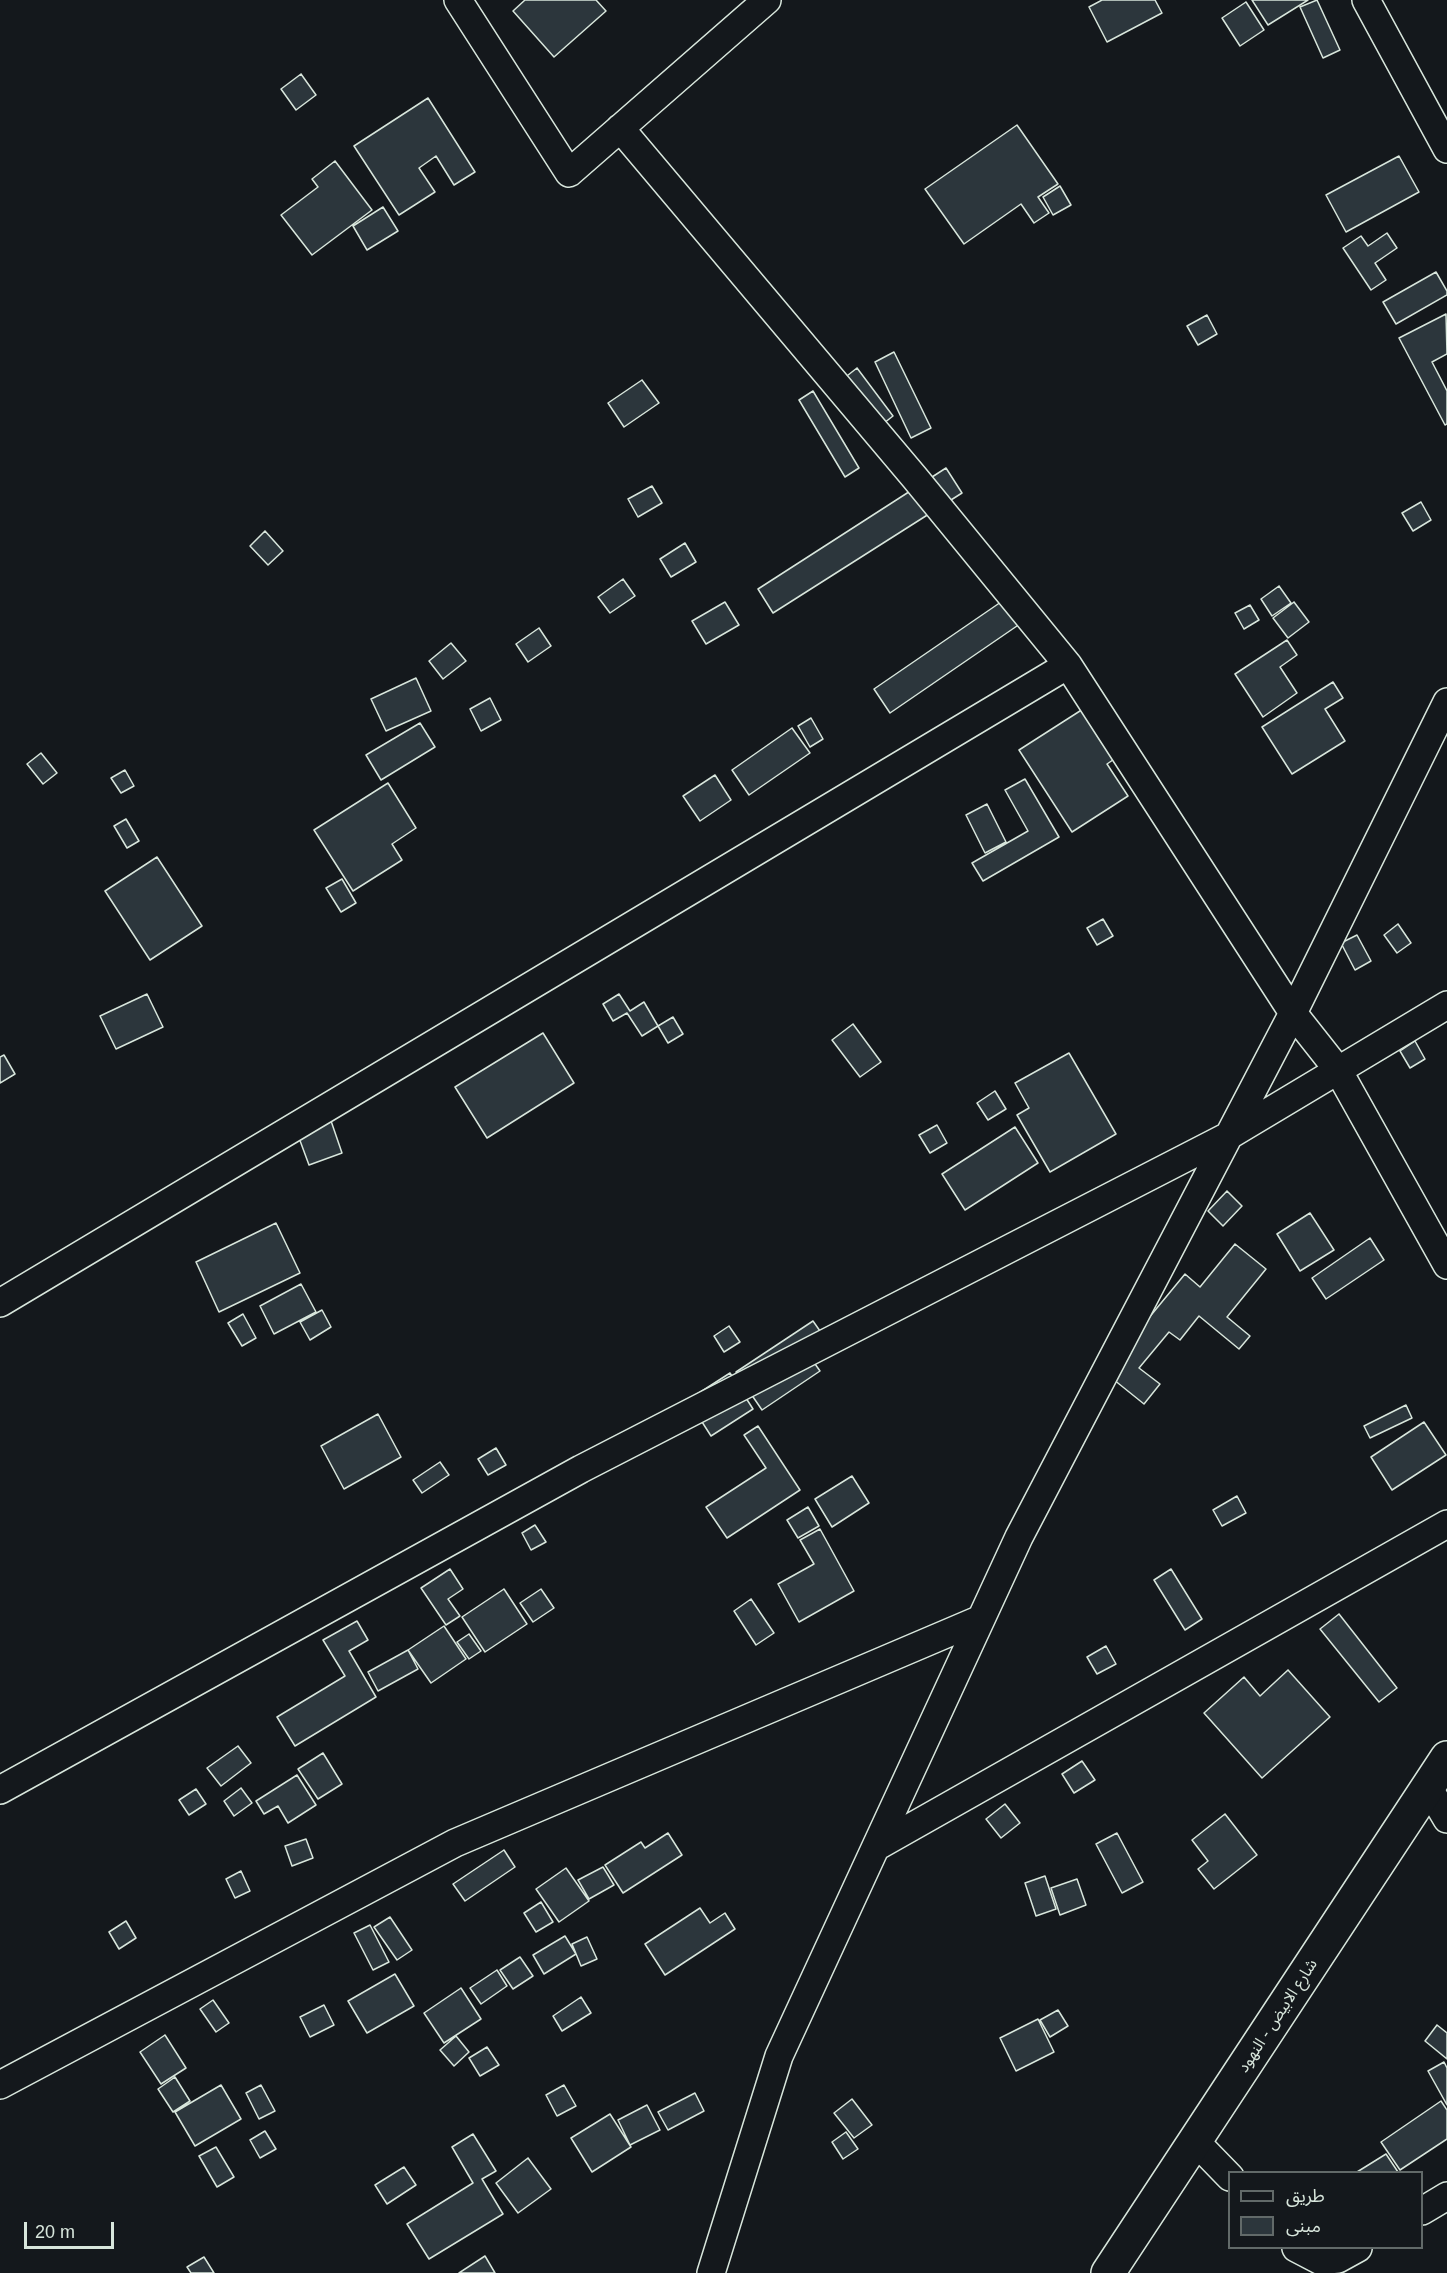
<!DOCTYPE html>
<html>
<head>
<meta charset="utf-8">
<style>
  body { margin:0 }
  #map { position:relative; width:1447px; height:2273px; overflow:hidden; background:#14181c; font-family:Arial,"Noto Sans Arabic",sans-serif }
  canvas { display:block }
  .legend { position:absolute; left:1228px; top:2171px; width:195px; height:78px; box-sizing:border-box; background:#14181c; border:2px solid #626a69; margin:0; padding:8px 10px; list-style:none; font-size:18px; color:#d8e6dc }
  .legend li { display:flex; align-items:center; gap:12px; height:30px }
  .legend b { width:30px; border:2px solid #626a69 }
  .scale { position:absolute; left:24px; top:2222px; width:90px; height:27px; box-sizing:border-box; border:3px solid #d8e6dc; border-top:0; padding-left:8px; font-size:18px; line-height:21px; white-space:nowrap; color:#d8e6dc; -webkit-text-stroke:4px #14181c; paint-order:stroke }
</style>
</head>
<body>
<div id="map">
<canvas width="1447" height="2273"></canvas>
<ul class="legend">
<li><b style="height:8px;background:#14181c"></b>طريق</li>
<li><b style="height:16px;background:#2c363c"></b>مبنى</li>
</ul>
<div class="scale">20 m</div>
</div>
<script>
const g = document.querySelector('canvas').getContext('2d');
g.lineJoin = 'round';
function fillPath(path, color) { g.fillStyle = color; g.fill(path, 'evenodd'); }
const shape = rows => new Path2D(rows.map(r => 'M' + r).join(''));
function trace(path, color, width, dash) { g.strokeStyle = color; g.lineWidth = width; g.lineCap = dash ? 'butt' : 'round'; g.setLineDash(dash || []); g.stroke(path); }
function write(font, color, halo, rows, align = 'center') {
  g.font = font + ' Arial,"Noto Sans Arabic",sans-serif'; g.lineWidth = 4.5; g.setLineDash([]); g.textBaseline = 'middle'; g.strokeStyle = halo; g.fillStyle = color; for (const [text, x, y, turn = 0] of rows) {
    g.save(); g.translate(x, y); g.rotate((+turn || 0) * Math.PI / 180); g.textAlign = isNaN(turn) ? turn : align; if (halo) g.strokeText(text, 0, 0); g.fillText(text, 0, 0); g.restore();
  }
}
const building = shape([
  [525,0,596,0,606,11,554,57,513,11,525,0],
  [1102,0,1155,0,1162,13,1107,42,1089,7,1102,0],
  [1252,0,1308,0,1268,25,1252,0],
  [1317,0,1340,50,1323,58,1300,7,1317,0],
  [1246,2,1264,30,1240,46,1222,18,1246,2],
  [301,74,316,95,296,110,281,89,301,74],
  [428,98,475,172,454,185,436,156,419,168,435,192,399,215,354,146,428,98],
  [1017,125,1058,184,1038,197,1049,213,1034,223,1021,204,964,244,925,189,1017,125],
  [1399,156,1419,192,1346,232,1326,195,1399,156],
  [335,161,372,210,312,255,281,215,318,187,312,179,335,161],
  [1060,186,1071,205,1053,215,1043,197,1060,186],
  [383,207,398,231,367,250,353,226,383,207],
  [1387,233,1397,248,1375,263,1386,280,1371,290,1343,248,1361,236,1368,246,1387,233],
  [1436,272,1447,291,1447,295,1396,324,1383,302,1436,272],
  [1446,314,1447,354,1432,362,1447,391,1447,424,1445,425,1399,338,1446,314],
  [1207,315,1217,334,1198,345,1187,326,1207,315],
  [894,352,931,428,911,438,875,362,894,352],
  [857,368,893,416,879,427,894,445,879,456,829,390,857,368],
  [642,380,659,403,624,427,608,403,642,380],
  [813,391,859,468,845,477,799,400,813,391],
  [946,468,962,493,773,613,758,589,946,468],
  [652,486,662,503,638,517,628,499,652,486],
  [1421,502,1431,520,1413,531,1402,513,1421,502],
  [265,531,283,551,268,565,250,546,265,531],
  [685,543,696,562,671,577,660,559,685,543],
  [623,579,635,596,610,613,598,597,623,579],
  [1279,586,1291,603,1272,616,1261,599,1279,586],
  [1017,591,1033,615,890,713,874,689,1017,591],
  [725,602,739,625,706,644,692,621,725,602],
  [1294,602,1309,622,1288,638,1273,618,1294,602],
  [1250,605,1259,620,1244,629,1235,613,1250,605],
  [539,628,551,646,528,662,516,644,539,628],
  [1287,640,1297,655,1280,667,1297,693,1263,717,1235,674,1287,640],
  [451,643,466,661,443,679,429,661,451,643],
  [416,678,431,711,386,731,371,699,416,678],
  [1333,682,1343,698,1325,709,1345,741,1292,774,1262,727,1333,682],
  [490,698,501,720,481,731,470,709,490,698],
  [1094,702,1126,751,1107,764,1128,796,1072,832,1019,750,1094,702],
  [811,718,823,739,810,747,798,726,811,718],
  [420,723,435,747,381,780,366,755,420,723],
  [792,728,810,753,749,795,732,770,792,728],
  [41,753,57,773,43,784,27,764,41,753],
  [125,770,134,786,121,793,111,778,125,770],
  [715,775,731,800,700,821,683,796,715,775],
  [1025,779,1059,837,983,881,972,863,1028,831,1005,790,1025,779],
  [388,783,416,828,392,844,402,860,353,891,314,830,388,783],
  [987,804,1006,842,985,853,966,815,987,804],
  [126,819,139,841,127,848,114,826,126,819],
  [157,857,202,926,150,960,105,891,157,857],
  [342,879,356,903,341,912,326,888,342,879],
  [1103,919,1113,936,1097,945,1087,928,1103,919],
  [1398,924,1411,943,1397,953,1384,935,1398,924],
  [1357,935,1371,961,1355,970,1341,943,1357,935],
  [147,994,163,1027,116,1049,100,1016,147,994],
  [619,994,630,1011,644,1002,658,1026,673,1017,683,1034,668,1043,658,1026,642,1036,627,1013,613,1021,603,1004,619,994],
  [853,1024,881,1062,860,1077,832,1040,853,1024],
  [543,1033,574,1083,487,1138,455,1087,543,1033],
  [1415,1041,1425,1059,1410,1068,1400,1051,1415,1041],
  [1069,1053,1116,1134,1050,1172,1017,1115,1029,1108,1015,1083,1069,1053],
  [4,1055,15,1074,0,1083,0,1057,4,1055],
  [995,1091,1006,1109,988,1120,977,1103,995,1091],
  [329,1115,342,1153,309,1165,295,1127,329,1115],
  [937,1125,947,1143,930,1153,919,1135,937,1125],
  [1015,1127,1038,1163,965,1210,942,1174,1015,1127],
  [1227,1191,1242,1206,1223,1226,1208,1211,1227,1191],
  [1310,1213,1334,1250,1300,1271,1277,1234,1310,1213],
  [276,1223,300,1273,219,1312,196,1262,276,1223],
  [1370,1238,1384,1260,1326,1299,1312,1278,1370,1238],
  [1235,1244,1266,1269,1227,1317,1250,1336,1239,1349,1199,1316,1180,1340,1169,1332,1139,1368,1160,1384,1144,1404,1098,1367,1119,1354,1185,1274,1200,1287,1235,1244],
  [301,1284,316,1312,274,1334,260,1306,301,1284],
  [322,1310,331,1327,310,1340,300,1322,322,1310],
  [243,1314,256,1338,242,1346,228,1323,243,1314],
  [813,1321,827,1341,808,1354,820,1371,762,1410,736,1372,813,1321],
  [729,1326,740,1342,724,1352,714,1336,729,1326],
  [730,1373,753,1409,711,1436,688,1400,730,1373],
  [1406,1405,1412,1418,1370,1438,1364,1426,1406,1405],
  [378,1414,401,1457,344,1489,321,1446,378,1414],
  [1424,1422,1446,1455,1392,1490,1371,1457,1424,1422],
  [758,1426,800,1490,727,1538,706,1507,766,1468,744,1435,758,1426],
  [496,1448,506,1465,488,1475,478,1459,496,1448],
  [440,1462,449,1475,422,1493,413,1480,440,1462],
  [852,1476,869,1503,832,1527,815,1499,852,1476],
  [1237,1496,1246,1513,1222,1526,1213,1510,1237,1496],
  [808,1507,819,1526,798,1538,787,1520,808,1507],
  [535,1525,546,1542,531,1550,522,1533,535,1525],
  [820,1529,854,1591,799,1622,778,1584,814,1564,800,1540,820,1529],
  [450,1569,463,1589,448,1599,460,1616,446,1625,421,1588,450,1569],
  [1171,1569,1202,1619,1185,1630,1154,1580,1171,1569],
  [504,1589,527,1624,485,1652,462,1617,504,1589],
  [541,1589,554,1608,533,1622,520,1603,541,1589],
  [751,1599,774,1633,756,1645,734,1611,751,1599],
  [1339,1614,1397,1688,1379,1702,1320,1629,1339,1614],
  [357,1621,368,1640,349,1651,376,1697,295,1746,277,1717,345,1676,323,1640,357,1621],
  [444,1626,466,1659,431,1683,408,1650,444,1626],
  [469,1634,481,1651,469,1659,457,1642,469,1634],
  [1106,1646,1116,1664,1097,1674,1087,1657,1106,1646],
  [408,1650,418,1669,378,1691,368,1672,408,1650],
  [1288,1670,1330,1717,1262,1778,1204,1713,1244,1677,1260,1696,1288,1670],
  [238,1746,251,1763,221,1786,207,1768,238,1746],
  [323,1753,342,1784,318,1799,298,1769,323,1753],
  [1082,1761,1095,1780,1074,1793,1062,1774,1082,1761],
  [297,1775,316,1805,288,1823,278,1806,264,1814,256,1801,297,1775],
  [241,1788,252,1803,234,1816,224,1801,241,1788],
  [196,1789,206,1804,189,1815,179,1800,196,1789],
  [1005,1804,1020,1823,1001,1838,986,1819,1005,1804],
  [1225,1814,1257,1855,1214,1889,1198,1869,1208,1861,1192,1840,1225,1814],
  [668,1833,682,1855,623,1893,605,1865,641,1842,645,1848,668,1833],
  [1117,1833,1143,1882,1122,1893,1096,1844,1117,1833],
  [306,1839,313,1858,292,1866,285,1846,306,1839],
  [504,1850,515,1867,465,1901,453,1884,504,1850],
  [603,1867,614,1885,589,1899,578,1880,603,1867],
  [566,1868,589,1901,559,1922,536,1889,566,1868],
  [241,1871,250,1891,235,1898,226,1879,241,1871],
  [1045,1876,1056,1909,1036,1916,1025,1883,1045,1876],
  [1077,1879,1086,1905,1060,1915,1051,1888,1077,1879],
  [541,1902,553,1922,536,1932,524,1913,541,1902],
  [700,1908,710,1923,725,1913,735,1929,665,1975,645,1944,700,1908],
  [390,1917,412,1950,397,1960,374,1927,390,1917],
  [126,1921,136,1938,119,1949,109,1932,126,1921],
  [370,1925,389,1962,373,1970,354,1933,370,1925],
  [565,1936,576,1954,544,1974,533,1955,565,1936],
  [587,1937,597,1959,581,1966,572,1944,587,1937],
  [520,1957,533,1976,513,1989,500,1970,520,1957],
  [497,1970,507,1986,481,2004,470,1988,497,1970],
  [395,1974,414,2006,367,2033,348,2001,395,1974],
  [461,1988,481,2019,444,2043,424,2013,461,1988],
  [581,1997,591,2013,562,2031,553,2016,581,1997],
  [213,2000,229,2023,216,2032,200,2009,213,2000],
  [324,2005,334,2025,310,2037,300,2017,324,2005],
  [1058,2010,1068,2026,1050,2037,1040,2020,1058,2010],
  [1038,2019,1054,2052,1016,2071,1000,2038,1038,2019],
  [1437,2025,1447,2033,1447,2059,1425,2041,1437,2025],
  [165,2035,186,2068,161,2084,140,2052,165,2035],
  [456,2036,469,2052,454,2066,440,2050,456,2036],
  [487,2047,499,2065,480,2076,469,2058,487,2047],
  [1444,2062,1447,2068,1447,2105,1428,2071,1444,2062],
  [175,2077,190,2101,173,2112,158,2089,175,2077],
  [221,2085,241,2119,195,2146,175,2112,221,2085],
  [261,2085,275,2111,259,2119,246,2093,261,2085],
  [564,2085,576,2106,557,2116,546,2095,564,2085],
  [695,2093,704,2111,668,2130,658,2112,695,2093],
  [852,2099,872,2125,854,2138,834,2113,852,2099],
  [1441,2101,1447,2110,1447,2139,1400,2170,1381,2142,1441,2101],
  [647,2105,660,2130,630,2145,618,2120,647,2105],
  [610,2114,631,2147,592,2172,571,2138,610,2114],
  [265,2131,276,2149,260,2158,250,2140,265,2131],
  [846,2132,858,2149,843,2159,832,2142,846,2132],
  [473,2134,496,2171,482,2179,503,2214,429,2259,407,2224,473,2183,452,2147,473,2134],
  [216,2147,234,2177,217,2187,199,2156,216,2147],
  [1386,2154,1398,2172,1357,2172,1386,2154],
  [528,2158,551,2189,518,2213,496,2183,528,2158],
  [404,2167,416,2185,387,2204,375,2185,404,2167],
  [485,2256,495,2273,459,2273,485,2256],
  [204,2257,214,2273,191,2273,187,2267,204,2257]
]);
fillPath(building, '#2c363c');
trace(building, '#d8e6dc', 1.5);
const minor = shape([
  [458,0,569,173,767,0],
  [1366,0,1447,149],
  [620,128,915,478,1068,665,1293,1013,1338,1070,1447,1265],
  [0,1303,1068,665],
  [1428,1787,1447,1819],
  [0,1790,581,1469,1230,1135,1447,1005],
  [876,1847,1447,1524],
  [0,2085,455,1843,981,1619],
  [1195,2141,1230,2177],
  [1422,2211,1447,2196],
  [1296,2248,1321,2261,1338,2259,1358,2248],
  [711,2273,779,2056,1019,1537,1293,1013,1447,702]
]);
const trunk = shape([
  [1108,2273,1447,1758]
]);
trace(minor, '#d8e6dc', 30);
trace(trunk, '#d8e6dc', 36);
trace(minor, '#14181c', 27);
trace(trunk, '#14181c', 33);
write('16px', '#d8e6dc', '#14181c', [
  ["شارع الابيض - النهود",1278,2016,-57]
]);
</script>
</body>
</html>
